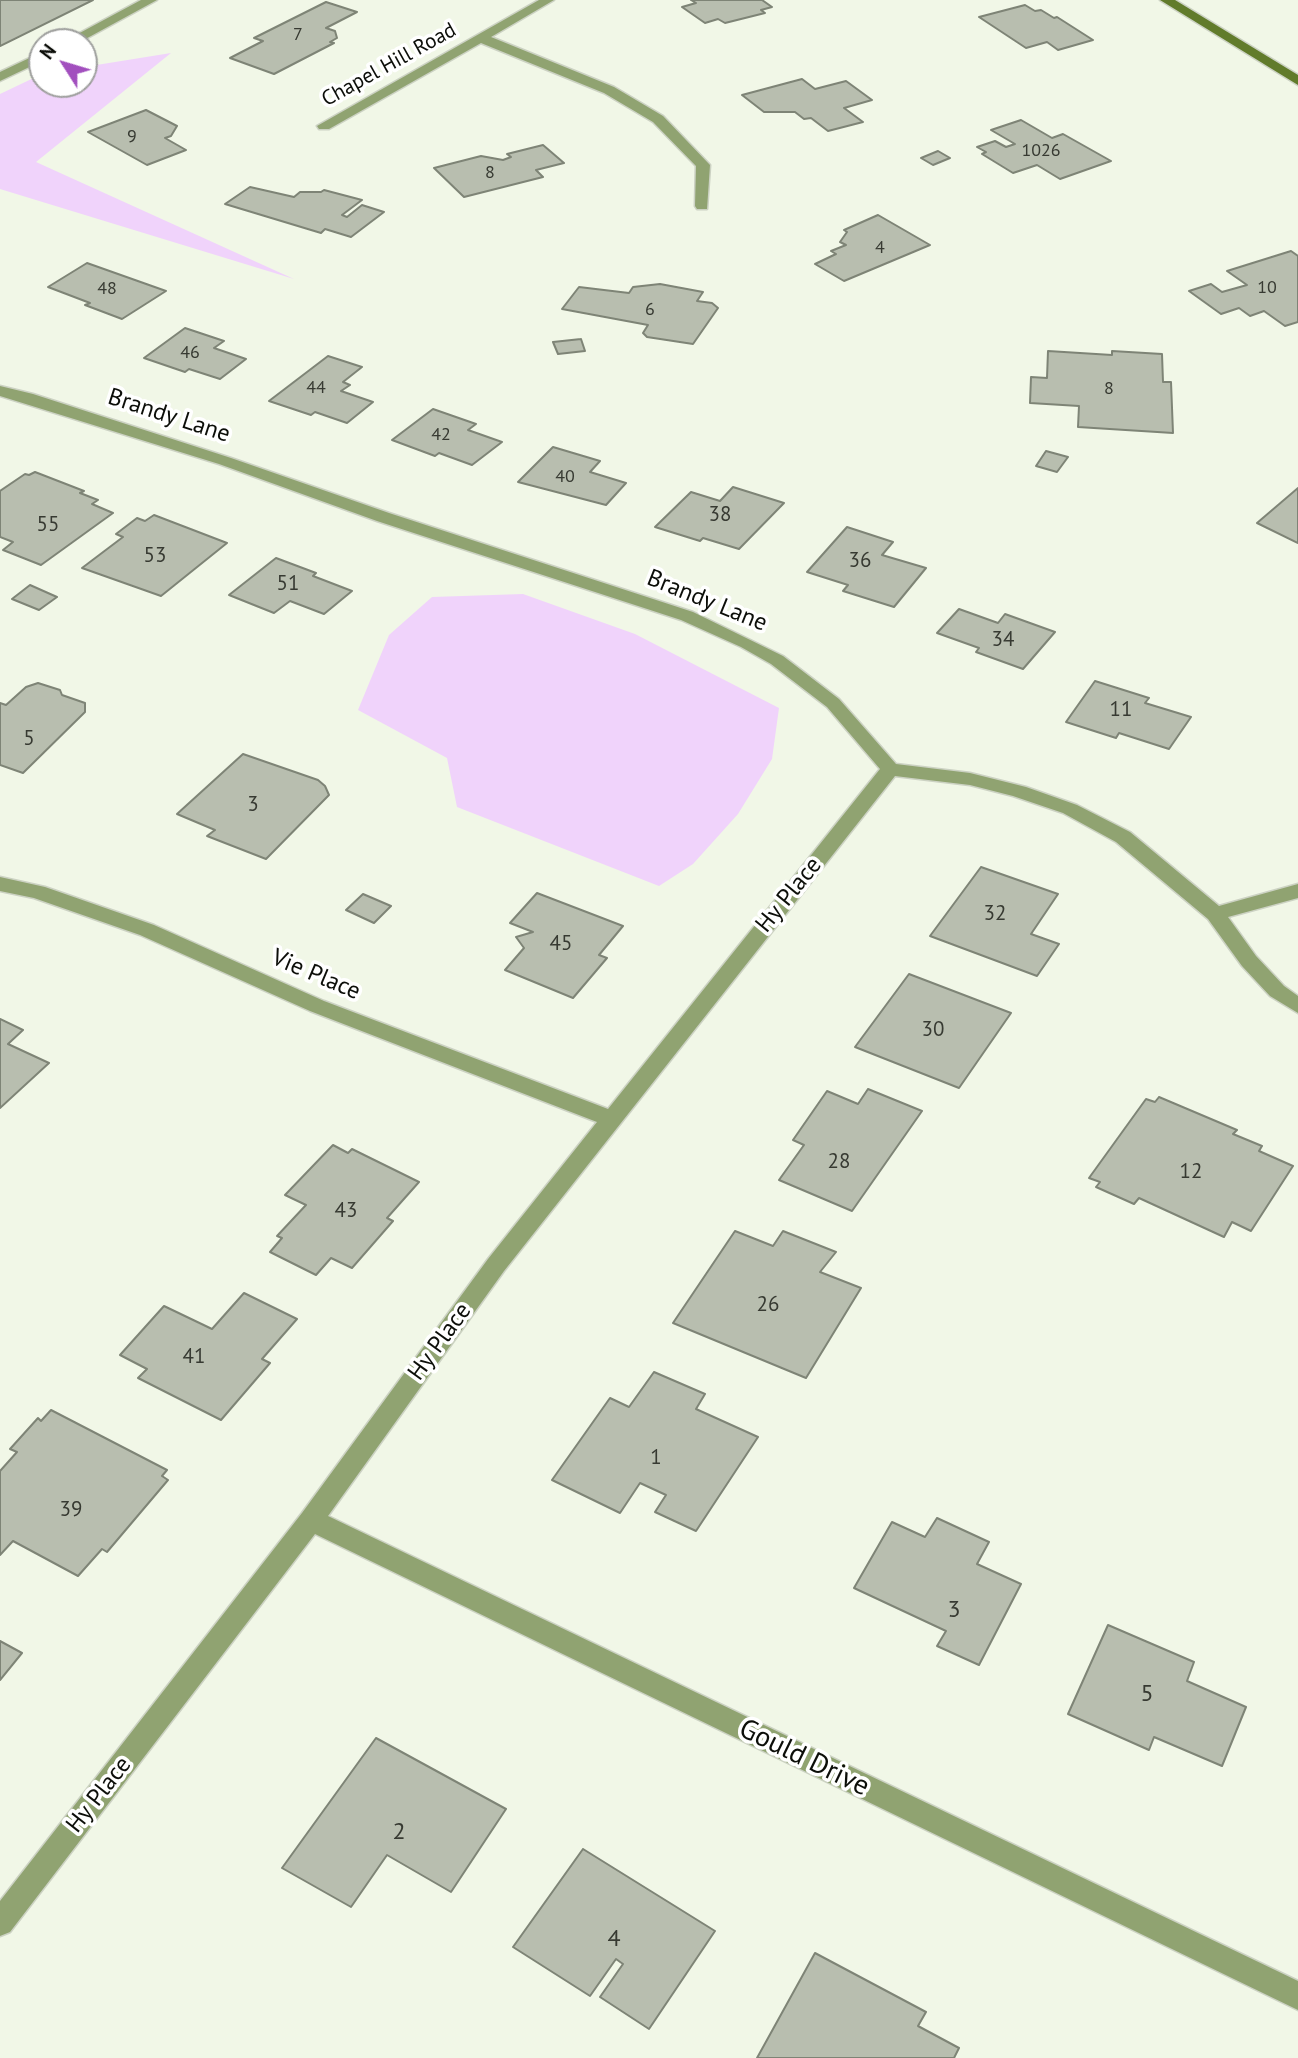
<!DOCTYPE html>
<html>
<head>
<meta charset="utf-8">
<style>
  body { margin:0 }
  #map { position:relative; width:1298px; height:2058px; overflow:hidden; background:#f1f7e7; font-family:"PT Sans",sans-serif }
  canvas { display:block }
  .north { position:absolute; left:28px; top:28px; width:70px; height:70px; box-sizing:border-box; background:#fff; border:2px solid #9e9f9d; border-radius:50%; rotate:307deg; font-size:19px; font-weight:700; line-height:28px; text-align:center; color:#0c0e09 }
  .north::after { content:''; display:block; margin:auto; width:24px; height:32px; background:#a24fbe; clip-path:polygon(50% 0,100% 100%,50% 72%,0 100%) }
</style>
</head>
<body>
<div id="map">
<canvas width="1298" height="2058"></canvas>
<div class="north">N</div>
</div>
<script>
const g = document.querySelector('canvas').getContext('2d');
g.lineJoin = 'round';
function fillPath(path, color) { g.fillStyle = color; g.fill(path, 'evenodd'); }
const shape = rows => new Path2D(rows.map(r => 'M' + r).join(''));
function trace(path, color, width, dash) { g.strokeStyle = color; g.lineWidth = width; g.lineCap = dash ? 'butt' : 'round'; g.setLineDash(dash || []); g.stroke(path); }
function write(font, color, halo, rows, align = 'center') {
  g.font = font + ' "PT Sans",sans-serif'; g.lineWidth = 7; g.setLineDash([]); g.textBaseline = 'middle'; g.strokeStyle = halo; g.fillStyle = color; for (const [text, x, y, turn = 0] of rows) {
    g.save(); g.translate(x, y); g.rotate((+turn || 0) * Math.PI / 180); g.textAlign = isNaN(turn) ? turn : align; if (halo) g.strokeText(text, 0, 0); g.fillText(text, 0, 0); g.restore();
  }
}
fillPath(shape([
  [171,53,36,162,294,279,0,189,0,94,42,74,42,84,84,84,84,67],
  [523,594,635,634,779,708,772,759,738,814,693,864,659,886,457,807,447,758,358,710,389,635,432,597]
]), '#f0d3fb');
const building = shape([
  [0,0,93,0,0,46,0,0],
  [691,0,762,0,772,7,761,10,765,13,725,23,718,19,705,23,682,7,696,3,691,0],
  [326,2,357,12,326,28,335,31,337,38,330,42,334,43,274,74,230,58,263,41,254,38,326,2],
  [1025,5,1035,11,1041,10,1054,18,1057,17,1093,40,1058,50,1047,42,1026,48,979,17,1025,5],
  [802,79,815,89,846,81,872,100,844,108,863,122,828,131,811,118,804,119,795,112,764,112,742,95,802,79],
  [146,110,177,126,171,136,165,138,186,150,147,165,88,132,146,110],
  [1021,120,1052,138,1063,134,1111,161,1060,179,1037,165,1013,173,982,154,986,152,977,147,995,141,1006,147,1015,144,991,130,1021,120],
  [543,145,564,163,536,170,543,177,464,197,434,168,481,156,503,160,511,157,507,154,543,145],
  [938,151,950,158,933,165,921,158,938,151],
  [250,187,294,197,300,192,321,192,324,190,362,200,342,215,347,217,362,205,384,212,351,237,325,229,321,233,225,204,250,187],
  [878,215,930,245,844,281,815,264,836,254,831,251,846,245,840,242,847,232,844,230,878,215],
  [1291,251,1298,256,1298,322,1285,326,1264,311,1250,316,1239,308,1221,314,1189,291,1211,284,1222,292,1247,285,1227,271,1291,251],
  [87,263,166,291,122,319,85,305,90,303,48,287,87,263],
  [660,284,703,292,697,301,712,303,718,308,693,344,647,337,643,333,648,325,562,309,579,287,629,293,633,287,660,284],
  [185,328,224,341,214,348,246,359,220,379,189,369,185,372,144,358,185,328],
  [581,339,585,351,558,354,553,342,581,339],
  [1048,351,1112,355,1112,351,1162,354,1163,382,1171,382,1173,433,1078,427,1079,406,1030,403,1031,377,1047,378,1048,351],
  [328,356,362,367,343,382,350,385,341,391,373,402,347,423,315,412,311,415,269,401,328,356],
  [433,409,476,424,468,430,502,442,472,465,439,453,435,456,392,440,433,409],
  [553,447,600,461,590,472,626,483,606,505,518,482,553,447],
  [1046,451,1068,457,1057,472,1036,466,1046,451],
  [35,472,84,491,80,493,98,500,92,504,113,513,41,565,3,550,13,542,0,537,0,491,25,474,29,475,35,472],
  [733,487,784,503,739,549,703,538,700,541,655,527,691,492,720,501,733,487],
  [1298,488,1298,543,1257,523,1298,488],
  [154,515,227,543,161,596,82,568,123,537,116,534,137,518,145,521,154,515],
  [847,527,893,542,882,555,926,568,894,607,843,591,848,585,807,572,847,527],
  [276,558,316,573,313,576,352,591,324,614,290,601,274,613,229,595,276,558],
  [30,585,57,597,39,610,12,599,30,585],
  [959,609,998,623,1005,614,1055,632,1023,669,976,652,979,648,937,633,959,609],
  [1095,681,1149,698,1145,703,1191,717,1169,749,1119,733,1116,738,1066,722,1095,681],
  [38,683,60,690,62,695,85,703,85,712,23,773,0,765,0,703,6,705,26,687,38,683],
  [243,754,318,780,325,786,329,795,266,859,207,836,215,830,177,814,243,754],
  [981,867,1058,894,1031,934,1059,944,1037,976,930,936,981,867],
  [537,893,623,926,599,955,607,958,573,998,505,970,524,948,516,937,533,932,510,923,537,893],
  [363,894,391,906,374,923,346,910,363,894],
  [909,974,1011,1013,959,1088,855,1047,909,974],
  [0,1019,23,1030,8,1044,49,1063,0,1108,0,1019],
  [868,1089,922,1111,852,1211,779,1180,804,1145,793,1140,827,1091,858,1104,868,1089],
  [1159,1097,1237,1130,1233,1134,1262,1146,1259,1151,1293,1166,1251,1231,1232,1222,1224,1237,1139,1198,1134,1204,1096,1187,1100,1182,1089,1178,1146,1099,1155,1102,1159,1097],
  [333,1145,348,1153,352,1149,419,1182,387,1218,393,1221,352,1268,331,1258,316,1275,270,1252,282,1238,277,1236,306,1205,285,1195,333,1145],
  [735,1231,773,1246,783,1231,836,1252,820,1272,861,1288,806,1378,673,1323,735,1231],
  [244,1293,297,1319,262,1359,270,1363,221,1420,138,1378,147,1369,120,1355,164,1306,212,1329,244,1293],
  [654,1372,705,1394,696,1409,758,1437,696,1531,655,1512,666,1495,640,1483,620,1513,552,1480,610,1398,629,1407,654,1372],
  [51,1410,167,1470,162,1476,168,1480,107,1552,102,1549,78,1576,13,1541,0,1555,0,1471,17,1452,10,1449,38,1418,41,1421,51,1410],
  [937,1518,989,1542,977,1564,1021,1584,979,1665,937,1646,946,1631,854,1588,892,1522,925,1537,937,1518],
  [1108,1625,1194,1662,1187,1681,1246,1707,1222,1766,1154,1737,1149,1750,1068,1714,1108,1625],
  [0,1641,22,1653,0,1680,0,1641],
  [376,1738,506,1809,451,1892,387,1855,351,1907,282,1868,376,1738],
  [583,1849,715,1931,649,2029,600,1997,623,1964,616,1959,590,1996,513,1947,583,1849],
  [815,1953,926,2012,918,2026,959,2048,954,2058,757,2058,815,1953]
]);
fillPath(building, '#b8beaf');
trace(building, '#7e8476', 2);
const lane = shape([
  [141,0,157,0,80,42,63,42,141,0],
  [42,52,42,61,0,81,0,72,42,52]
]);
const street = shape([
  [539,0,554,0,491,37,614,87,663,116,710,165,707,209,697,209,695,206,696,166,653,122,604,93,481,43,329,129,319,129,317,126,539,0],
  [0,386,33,394,231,458,389,513,693,612,783,656,839,699,896,764,970,773,1026,787,1077,805,1130,832,1219,906,1298,884,1298,898,1228,917,1256,956,1284,986,1298,996,1298,1013,1270,996,1242,966,1208,919,1116,842,1063,813,1013,796,970,785,895,776,504,1271,328,1516,1298,1981,1298,2010,315,1534,10,1932,0,1936,0,1901,302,1513,488,1259,597,1122,310,1011,140,935,34,898,0,891,0,877,45,887,154,925,324,1001,608,1109,880,769,827,707,771,664,741,647,681,620,377,521,219,464,0,396,0,386]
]);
const secondary = shape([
  [1160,0,1175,0,1298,75,1298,85,1160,0]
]);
trace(lane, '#ccd2c3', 3);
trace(street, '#ccd2c3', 3);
trace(secondary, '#ccd2c3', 3);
fillPath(lane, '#90a371');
fillPath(street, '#90a371');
fillPath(secondary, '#617b2b');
write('18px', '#373a32', null, [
  ["7",298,35],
  ["9",132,137],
  ["1026",1041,151],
  ["8",490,173],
  ["4",880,248],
  ["10",1267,288],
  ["48",107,289],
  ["6",650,310],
  ["46",190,353],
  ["44",316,388],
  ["8",1109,389],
  ["42",441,435],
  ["40",565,477]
]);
write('21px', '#0c0e09', '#fff', [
  ["Chapel Hill Road",389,65,-29]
]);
write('21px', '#373a32', null, [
  ["38",720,515],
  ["55",48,525],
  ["53",155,556],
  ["36",860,561],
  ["51",288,584],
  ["34",1003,640],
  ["11",1121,710],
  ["5",29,739],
  ["3",253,805],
  ["32",995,914],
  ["45",561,944],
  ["30",933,1030],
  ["28",839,1162],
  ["12",1191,1172],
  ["43",346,1211],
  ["26",768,1305],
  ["41",194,1357],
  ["1",656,1458],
  ["39",71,1510]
]);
write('24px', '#0c0e09', '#fff', [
  ["Brandy Lane",169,416,18],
  ["Brandy Lane",707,601,22],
  ["Hy Place",789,895,-51],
  ["Vie Place",316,975,23],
  ["Hy Place",440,1342,-54],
  ["Hy Place",99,1795,-52]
]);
write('24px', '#373a32', null, [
  ["3",954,1610],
  ["5",1147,1694],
  ["2",399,1832],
  ["4",614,1939]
]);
write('28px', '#0c0e09', '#fff', [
  ["Gould Drive",804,1758,26]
]);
</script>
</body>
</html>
